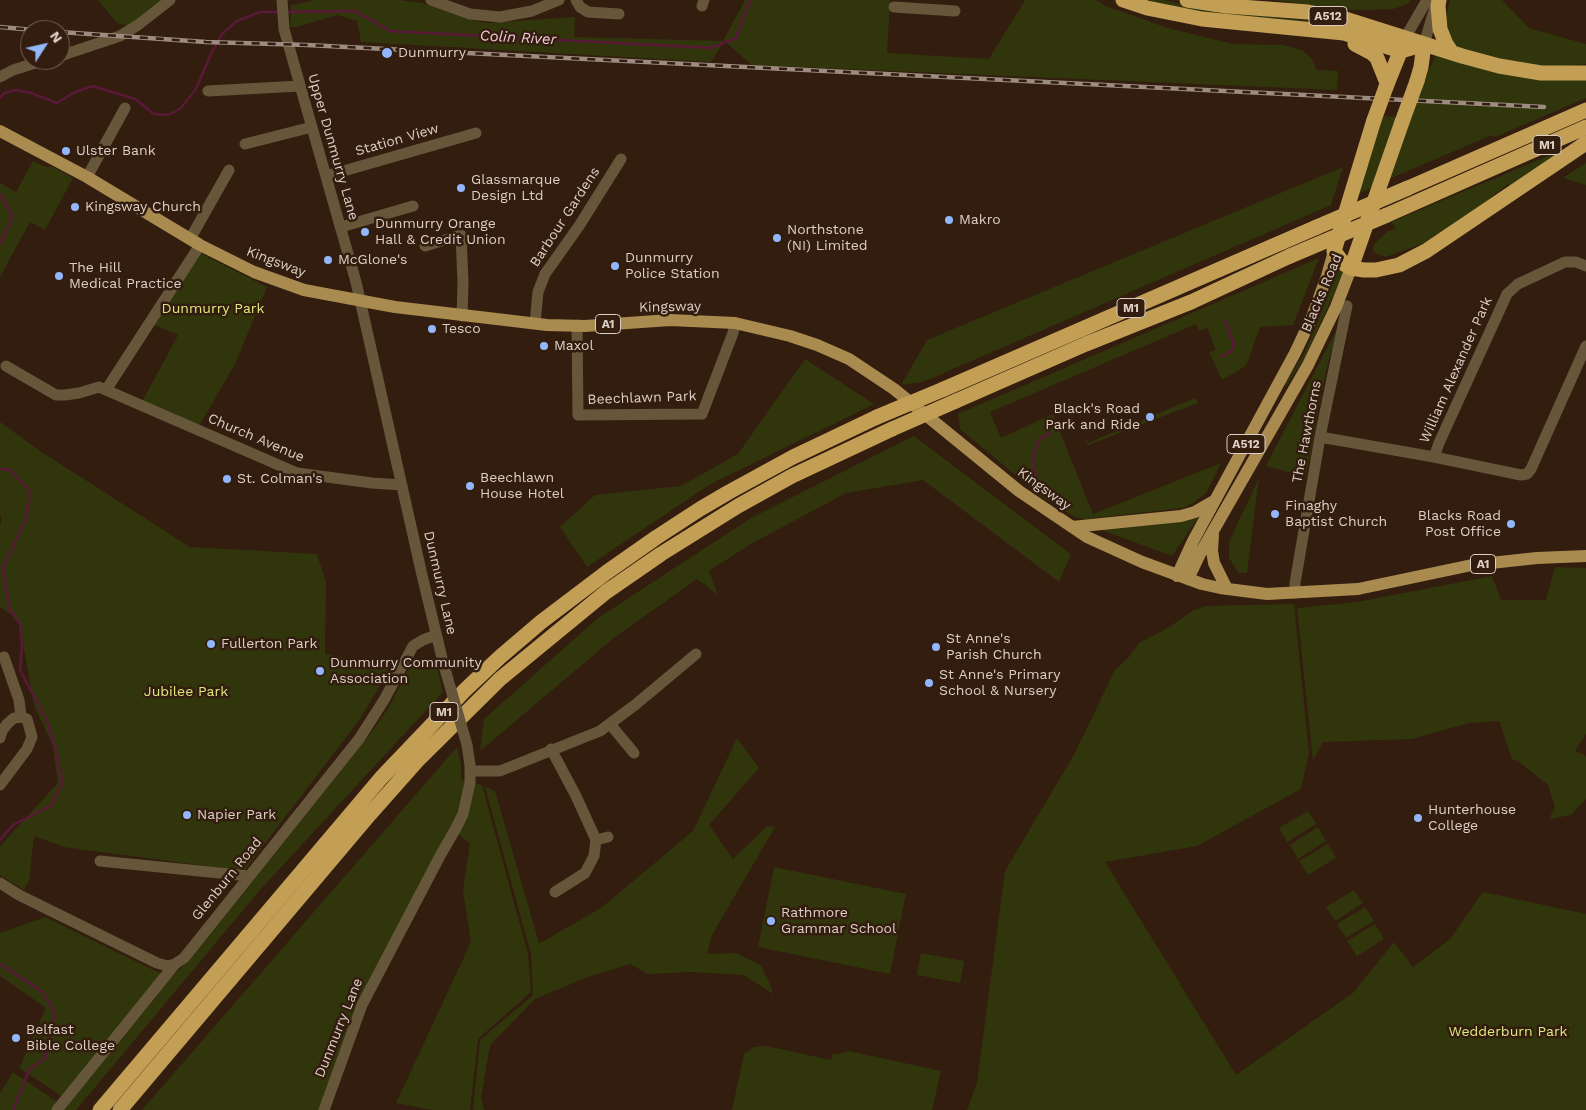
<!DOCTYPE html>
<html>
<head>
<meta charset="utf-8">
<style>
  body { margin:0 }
  #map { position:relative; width:1586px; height:1110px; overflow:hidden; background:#321d0f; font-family:"Work Sans",sans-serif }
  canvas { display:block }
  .north { position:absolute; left:20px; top:20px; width:50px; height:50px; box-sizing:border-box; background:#321d0f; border:1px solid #766458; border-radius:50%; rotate:55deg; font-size:14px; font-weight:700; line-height:20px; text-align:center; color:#ddcfc6 }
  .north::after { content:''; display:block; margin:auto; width:18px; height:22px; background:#93b7fd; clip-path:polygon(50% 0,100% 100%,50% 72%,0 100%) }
</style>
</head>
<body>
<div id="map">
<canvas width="1586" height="1110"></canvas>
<div class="north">N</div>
</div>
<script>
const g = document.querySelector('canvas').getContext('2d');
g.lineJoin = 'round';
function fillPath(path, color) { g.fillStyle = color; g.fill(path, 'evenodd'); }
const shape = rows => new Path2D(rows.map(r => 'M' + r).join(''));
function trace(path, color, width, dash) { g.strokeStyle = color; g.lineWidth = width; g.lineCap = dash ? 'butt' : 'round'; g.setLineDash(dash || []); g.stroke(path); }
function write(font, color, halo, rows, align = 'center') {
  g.font = font + ' "Work Sans",sans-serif'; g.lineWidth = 5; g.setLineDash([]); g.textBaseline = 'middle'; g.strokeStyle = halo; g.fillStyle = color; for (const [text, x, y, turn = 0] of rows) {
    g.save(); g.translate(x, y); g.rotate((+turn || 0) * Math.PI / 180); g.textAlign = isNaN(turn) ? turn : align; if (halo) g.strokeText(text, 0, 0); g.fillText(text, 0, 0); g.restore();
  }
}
fillPath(shape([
  [98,0,161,0,137,20,127,26,117,23],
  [315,0,400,0,422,3,467,19,487,23,575,17,574,37,723,41,745,0,890,0,887,53,989,59,1025,0,1096,0,1106,6,1168,28,1233,44,1283,45,1302,50,1311,58,1317,70,1338,71,1337,90,752,65,724,41,711,62,361,42,357,21,337,15,297,27,290,27,291,5],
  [1141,0,1163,0,1217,11,1322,22,1358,31,1196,11],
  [1271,0,1411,0,1408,4,1393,9,1354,10],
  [1450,0,1502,0,1529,28,1586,44,1586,64,1561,67,1586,78,1586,98,1495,137,1492,135,1389,179,1427,73,1437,54],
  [1383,116,1398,117,1374,187,1357,194],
  [1574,145,1512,187,1508,184,1471,213,1424,243,1386,257,1373,252,1374,244,1388,231,1396,228,1391,222],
  [33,161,46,167,51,166,73,178,45,230,30,222,0,277,0,183,16,192],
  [1586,163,1586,185,1563,178],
  [1343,167,1331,205,923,382,901,385,927,340],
  [200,253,267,287,235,364,199,426,142,402,178,335,154,325],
  [1319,258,1293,325,1260,327,1246,366,1222,380,1209,352,1216,350,1207,328,1199,331,1196,324,990,412,1001,438,1053,414,1093,514,1221,463,1206,493,1193,503,1182,508,1085,519,1075,517,1042,497,960,429,958,414],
  [1338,269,1344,272,1305,357,1286,386,1284,385,1302,357,1313,334],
  [1340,323,1327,366,1306,477,1266,466],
  [805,359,874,404,709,485,587,567,560,527,595,495,681,486,738,454],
  [1195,398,1198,403,1088,445,1085,442,1085,438,1088,443],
  [0,422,40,451,190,547,317,554,326,582,325,654,392,666,360,719,244,871,64,847,34,836,29,881,24,890,0,875,0,846,58,783,53,746,34,705,20,627,11,614,0,607,0,525,2,519,0,515],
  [914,436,1071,554,1059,582,923,480,846,493,749,545,709,571,718,595,697,579,615,637,480,751,484,719,598,618,751,518],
  [1259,478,1247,573,1239,573,1229,558,1229,542],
  [1198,518,1172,556,1104,531,1102,529],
  [1555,567,1586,568,1586,734,1575,751,1586,756,1586,799,1571,815,1549,819,1555,807,1548,785,1518,761,1512,759,1499,721,1469,723,1412,739,1323,742,1313,761,1297,608,1357,602,1492,576,1501,600,1546,600],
  [1294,604,1309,753,1301,789,1197,846,1105,862,1236,1075,1353,993,1394,942,1413,967,1450,939,1483,892,1586,914,1586,1110,967,1110,977,1083,1005,871,1075,753,1115,670,1128,658,1139,643,1168,628,1192,611,1205,606],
  [414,658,436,664,443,692,260,890,76,1110,0,1110,0,1093,13,1072,59,1103,63,1097,19,1068,46,1008,0,976,0,933,45,917,170,978,185,964,373,730,389,707],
  [737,738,759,768,709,825,733,859,767,826,775,827,712,935,707,954,736,953,761,965,770,984,773,994,744,975,692,972,648,974,630,964,588,977,535,999,490,1045,481,1098,484,1110,473,1110,480,1040,533,995,531,954,485,787,495,791,539,943,542,942,601,908,693,831],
  [457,747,461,763,461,780,482,785,528,954,531,992,478,1039,470,1110,432,1110,396,1103,471,942,463,890,470,844,455,831,362,1005,324,1110,142,1110],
  [1308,811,1316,824,1287,842,1279,828],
  [1318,827,1326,841,1298,859,1290,845],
  [1328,844,1336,858,1308,875,1299,861],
  [774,867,906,894,890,974,758,947],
  [1354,890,1363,903,1335,921,1326,907],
  [1365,907,1374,921,1346,938,1337,924],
  [1375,924,1384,939,1357,956,1347,941],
  [921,953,964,961,960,983,917,975],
  [766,1046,831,1060,833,1053,838,1054,849,1051,941,1071,932,1110,732,1110,744,1054,754,1047]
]), '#31350c');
trace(shape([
  [285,12,355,11,390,31,711,48,736,38,750,0],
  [0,98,4,93,16,90,31,93,57,103,73,93,93,86,135,99,154,114,168,115,180,109,196,89,210,56,222,34,237,21,260,12,280,12],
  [0,194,12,215,10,224,0,243],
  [1222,357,1232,350,1234,344,1225,321],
  [0,469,10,470,29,490,27,517,3,567,9,608,20,624,22,647,20,670,47,721,56,751,62,783,52,805,13,825,0,840],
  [1036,476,1032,462,1036,447,1041,438,1051,433],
  [0,964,43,992,55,1014,45,1058,29,1070,13,1110]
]), '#5a1939', 2.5);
trace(shape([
  [282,0,284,29,356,282,422,575,443,662],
  [431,0,470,14,500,17,532,11,559,0],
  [576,0,580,7,588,12,619,14],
  [702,6,704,0],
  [894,7,955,11],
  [1405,38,1427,0],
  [1424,44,1436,4],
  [60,56,120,36,138,25,170,0],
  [0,77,13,70,45,60],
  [208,91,300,86],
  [245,144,312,127],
  [326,176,476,133],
  [87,177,125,108],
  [341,227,413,206],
  [190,239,229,170],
  [425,246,461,235,463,283,462,316],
  [535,323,538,292,545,274,579,226,621,159],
  [577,325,578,415,702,414,733,333,735,323],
  [6,366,56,395,65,395,79,393,99,387,297,473,372,483,402,485],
  [106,390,200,245],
  [1320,437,1434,457,1521,475,1527,474,1531,469,1586,346],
  [1434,457,1439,443,1507,294,1518,284,1565,262,1576,262,1586,266],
  [1295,593,1295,583,1320,437,1347,306],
  [610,724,634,753],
  [0,738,2,731,7,724,14,718,21,717],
  [551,749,576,796,596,840,594,856,585,873,555,892],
  [470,771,500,771,600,731,635,705,696,654],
  [0,785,27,749,32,737,27,719,21,717,19,700,4,657],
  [596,840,608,837],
  [100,861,249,876],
  [0,883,19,895,157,963,168,966,175,964,184,958,359,739,384,700,413,646,423,640,436,635],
  [57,1110,175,964],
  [324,1110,362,1005,441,854,455,830,463,814,470,783,470,765,467,745]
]), '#66573b', 11);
trace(shape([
  [0,131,87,177,200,245,254,272,304,290,395,307,547,325,585,326,670,320,735,323,790,336,817,345,849,359,894,389,1019,491,1087,537,1142,562,1202,584,1220,588,1267,594,1358,589,1472,565,1537,558,1586,556],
  [1072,527,1181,516,1195,512,1214,501],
  [1213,535,1212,551,1214,563,1227,589],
  [1177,576,1193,541,1295,353,1312,317,1327,276,1334,251],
  [1188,579,1201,552,1308,365,1336,307,1351,268]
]), '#a98b4f', 12);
trace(shape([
  [1123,0,1147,8,1202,19,1344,33,1401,51,1424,44],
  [1187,0,1227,6,1308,12,1345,19,1462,56,1499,66,1541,73,1586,73],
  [1439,0,1438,6,1440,29,1446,44,1452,53],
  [1355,44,1372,53,1377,58,1387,83],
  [1417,81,1421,67,1424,44],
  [1386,87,1404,42],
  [1374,120,1334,251,1344,264,1351,268,1364,270,1376,270,1399,265,1426,251,1586,143],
  [1408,188,1586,110],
  [1387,215,1586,127],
  [1351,268,1402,122],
  [944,389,1317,227],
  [956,401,1086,344,1191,302,1290,256],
  [100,1110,381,778,465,690,500,657,541,622,607,572,657,537,700,509,729,492,793,457,877,417],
  [120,1110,370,814,417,761,500,679,606,592,661,554,738,506,792,476,892,429]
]), '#c39f56', 15);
const rail = shape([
  [0,27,34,30],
  [60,32,206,42,307,45,1544,107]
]);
trace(rail, '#9c8c81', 4.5);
trace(rail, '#321d0f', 2.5, [8]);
trace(shape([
  [443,662,467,745]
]), '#66573b', 11);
trace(shape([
  [1374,120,1386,87],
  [1402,122,1417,81],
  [1317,227,1408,188],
  [1290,256,1387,215],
  [877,417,944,389],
  [892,429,956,401]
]), '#c39f56', 15);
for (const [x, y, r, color] of [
  [387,53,6,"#93b7fd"],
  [66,151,5,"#93b7fd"],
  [461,188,5,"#93b7fd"],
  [75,207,5,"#93b7fd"],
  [949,220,5,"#93b7fd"],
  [365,232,5,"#93b7fd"],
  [777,238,5,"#93b7fd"],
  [328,260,5,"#93b7fd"],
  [615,266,5,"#93b7fd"],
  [59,276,5,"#93b7fd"],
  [432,329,5,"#93b7fd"],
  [544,346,5,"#93b7fd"],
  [1150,417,5,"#93b7fd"],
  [227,479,5,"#93b7fd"],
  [470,486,5,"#93b7fd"],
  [1275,514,5,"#93b7fd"],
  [1511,524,5,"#93b7fd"],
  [211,644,5,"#93b7fd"],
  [936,647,5,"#93b7fd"],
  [320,671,5,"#93b7fd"],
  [929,683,5,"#93b7fd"],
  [187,815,5,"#93b7fd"],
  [1418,818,5,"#93b7fd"],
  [771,921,5,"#93b7fd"],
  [16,1038,5,"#93b7fd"]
]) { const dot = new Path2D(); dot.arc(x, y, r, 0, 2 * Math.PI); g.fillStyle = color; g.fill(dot); trace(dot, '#321d0f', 2); }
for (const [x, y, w] of [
  [1328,16,38],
  [1547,145,28],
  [1131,308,28],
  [608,324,25],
  [1246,444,38],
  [1483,564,25],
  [444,712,28]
]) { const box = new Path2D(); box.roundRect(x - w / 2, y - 9.5, w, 19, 4); g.fillStyle = '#321d0f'; g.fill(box); trace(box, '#ddcfc6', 1); }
write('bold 12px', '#ddcfc6', null, [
  ["A512",1328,16],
  ["M1",1547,145],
  ["M1",1131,308],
  ["A1",608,324],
  ["A512",1246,444],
  ["A1",1483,564],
  ["M1",444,712]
]);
write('14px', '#ddcfc6', '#321d0f', [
  ["Dunmurry",398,53],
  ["Ulster Bank",76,151],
  ["Glassmarque",471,180],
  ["Design Ltd",471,196],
  ["Kingsway Church",85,207],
  ["Makro",959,220],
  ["Dunmurry Orange",375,224],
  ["Hall & Credit Union",375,240],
  ["Northstone",787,230],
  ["(NI) Limited",787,246],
  ["Dunmurry",625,258],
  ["Police Station",625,274],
  ["McGlone's",338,260],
  ["The Hill",69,268],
  ["Medical Practice",69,284],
  ["Tesco",442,329],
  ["Maxol",554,346],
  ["Black's Road",1140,409,"right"],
  ["Park and Ride",1140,425,"right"],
  ["Beechlawn",480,478],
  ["House Hotel",480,494],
  ["St. Colman's",237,479],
  ["Finaghy",1285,506],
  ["Baptist Church",1285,522],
  ["Blacks Road",1501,516,"right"],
  ["Post Office",1501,532,"right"],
  ["St Anne's",946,639],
  ["Parish Church",946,655],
  ["Fullerton Park",221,644],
  ["Dunmurry Community",330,663],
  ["Association",330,679],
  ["St Anne's Primary",939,675],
  ["School & Nursery",939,691],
  ["Hunterhouse",1428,810],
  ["College",1428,826],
  ["Napier Park",197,815],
  ["Rathmore",781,913],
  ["Grammar School",781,929],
  ["Belfast",26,1030],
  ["Bible College",26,1046]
], 'left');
write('14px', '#ddcfc6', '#321d0f', [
  ["Station View",397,140,-16],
  ["Upper Dunmurry Lane",333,147,74],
  ["Barbour Gardens",565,217,-57],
  ["Kingsway",276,262,21],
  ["Blacks Road",1322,293,-67],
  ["Kingsway",670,307,-1],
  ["William Alexander Park",1456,370,-66],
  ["Beechlawn Park",642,398,-2],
  ["The Hawthorns",1307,432,-79],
  ["Church Avenue",256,438,23],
  ["Kingsway",1044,489,36],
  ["Dunmurry Lane",440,583,77],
  ["Glenburn Road",227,879,-51],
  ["Dunmurry Lane",339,1028,-68]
]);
write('14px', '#dde87d', '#321d0f', [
  ["Dunmurry Park",213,309],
  ["Jubilee Park",186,692],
  ["Wedderburn Park",1508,1032]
]);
write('italic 15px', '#f3c8d9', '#321d0f', [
  ["Colin River",518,38,3]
]);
</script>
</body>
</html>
